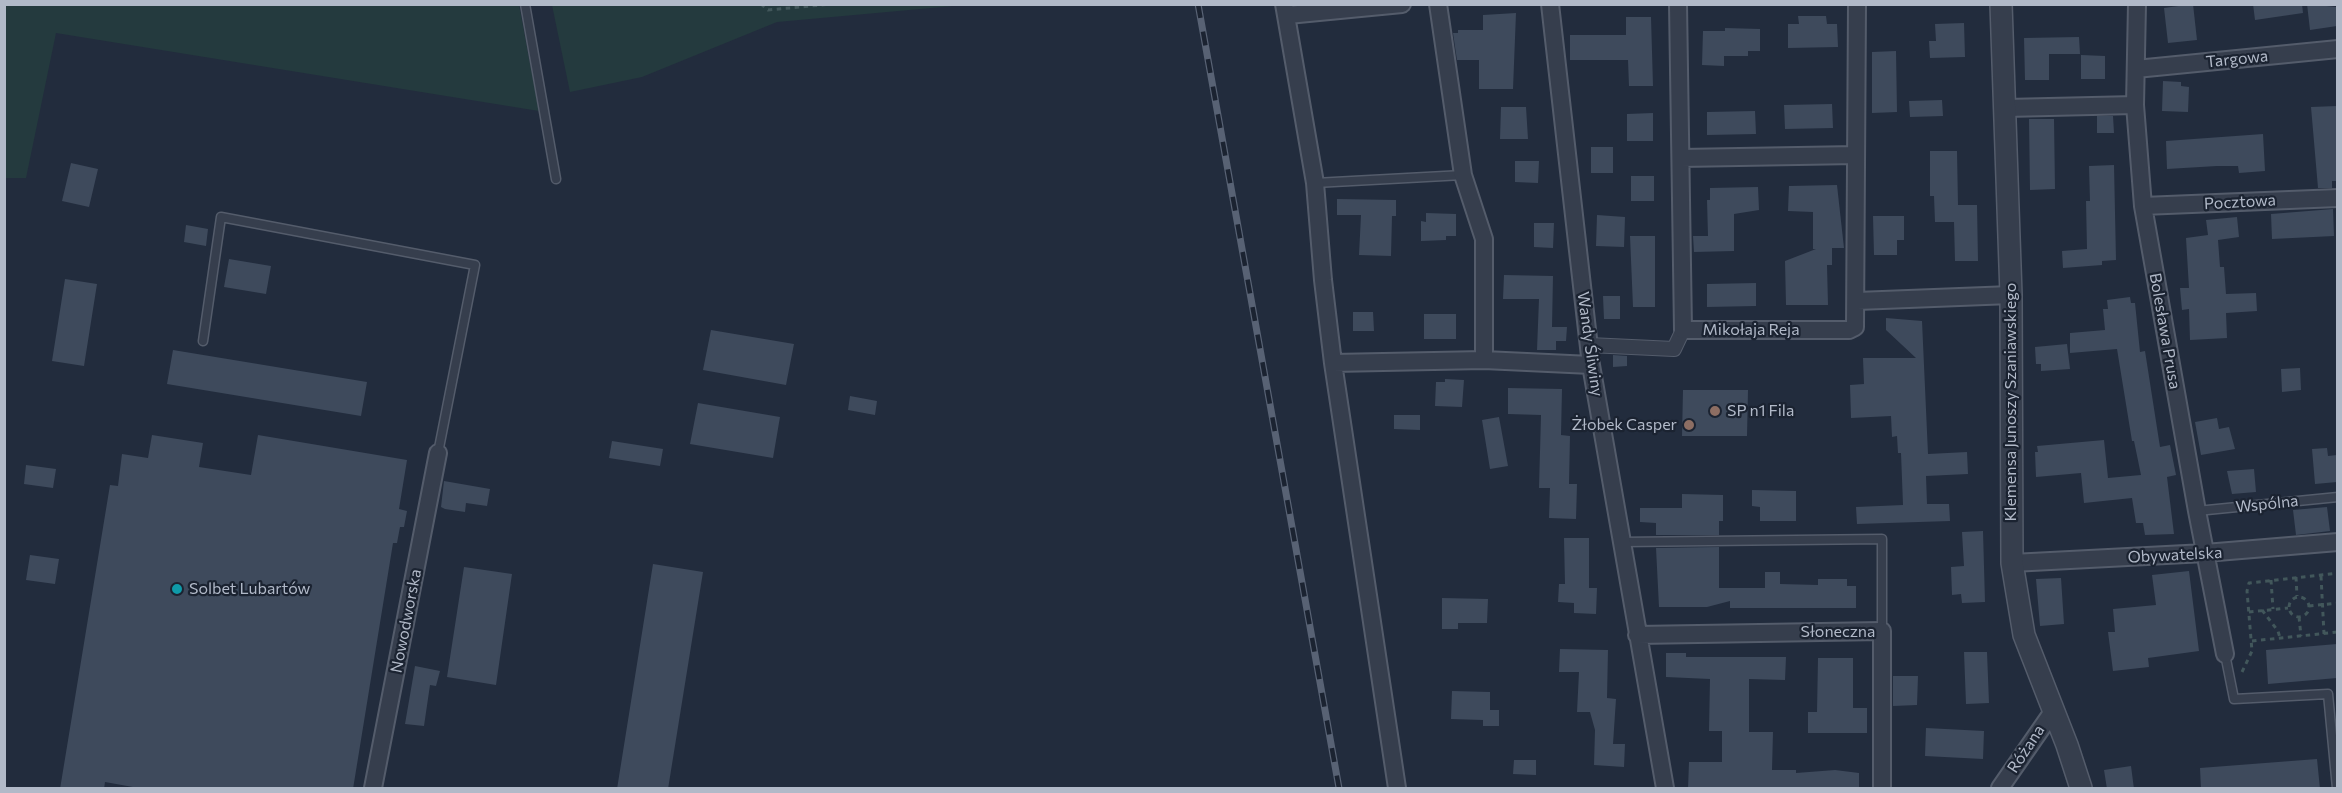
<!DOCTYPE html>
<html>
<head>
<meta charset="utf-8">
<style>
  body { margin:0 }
  #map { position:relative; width:2342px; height:793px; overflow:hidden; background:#222c3d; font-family:Commissioner,sans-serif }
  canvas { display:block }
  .frame { position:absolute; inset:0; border:6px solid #b1b9c8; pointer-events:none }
</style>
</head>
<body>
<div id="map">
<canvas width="2342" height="793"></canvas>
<div class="frame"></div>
</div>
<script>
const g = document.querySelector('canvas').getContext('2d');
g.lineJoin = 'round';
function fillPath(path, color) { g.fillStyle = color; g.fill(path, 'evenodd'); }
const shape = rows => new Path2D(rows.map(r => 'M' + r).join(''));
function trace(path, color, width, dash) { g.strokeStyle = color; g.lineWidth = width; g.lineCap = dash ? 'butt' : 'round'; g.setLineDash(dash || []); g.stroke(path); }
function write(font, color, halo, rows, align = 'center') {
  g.font = font + ' Commissioner,sans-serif'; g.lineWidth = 4.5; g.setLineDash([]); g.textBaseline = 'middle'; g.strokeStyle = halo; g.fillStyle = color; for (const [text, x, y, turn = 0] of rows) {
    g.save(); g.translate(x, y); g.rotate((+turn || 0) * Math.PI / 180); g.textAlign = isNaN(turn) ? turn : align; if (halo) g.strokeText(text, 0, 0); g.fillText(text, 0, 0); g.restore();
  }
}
fillPath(shape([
  [4,5,519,5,539,111,56,33,26,178,5,178],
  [552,5,552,4,964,5,777,22,642,77,570,92]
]), '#243a3e');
fillPath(shape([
  [2193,4,2197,40,2168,43,2164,8],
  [2253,4,2302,4,2303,13,2255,20],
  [2307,4,2336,7,2337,26,2310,30],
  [1516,13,1513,89,1479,89,1479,60,1457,60,1453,33,1458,33,1458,30,1483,30,1483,15],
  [1798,16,1826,16,1827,24,1837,24,1838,47,1788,48,1788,24,1799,24],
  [1626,17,1651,17,1653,86,1629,86,1628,60,1570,60,1570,35,1626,35],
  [1964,23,1965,57,1930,58,1929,41,1936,41,1935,24],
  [1725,28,1760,29,1760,51,1748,51,1748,56,1724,56,1724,66,1702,65,1703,31,1725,31],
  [2079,37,2080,54,2049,54,2049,80,2025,80,2024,38],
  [1896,51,1897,112,1872,113,1872,52],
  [2081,55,2105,56,2105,79,2081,79],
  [2163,81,2181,82,2181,86,2189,87,2188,112,2162,111],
  [1942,100,1943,116,1910,117,1909,101],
  [1832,104,1833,128,1785,129,1784,105],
  [2337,106,2337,181,2332,181,2332,188,2318,188,2311,107],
  [1501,107,1526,107,1528,139,1500,139],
  [1755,111,1756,134,1707,135,1707,112],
  [1653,113,1653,141,1627,141,1627,114],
  [2097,116,2113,116,2114,133,2097,133],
  [2029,119,2054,119,2055,189,2030,190],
  [2263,134,2265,171,2239,173,2238,166,2217,166,2167,169,2166,141],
  [1591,147,1613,147,1613,173,1591,173],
  [1930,151,1957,151,1958,205,1977,205,1978,261,1955,261,1954,222,1935,222,1934,196,1930,196],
  [1515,161,1539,161,1538,183,1515,182],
  [71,163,98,169,89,207,62,201],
  [2114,165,2116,260,2102,261,2102,265,2063,268,2062,251,2087,249,2086,201,2090,201,2089,166],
  [1631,176,1654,176,1654,201,1631,201],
  [1837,185,1844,248,1832,248,1832,265,1827,265,1828,305,1786,305,1785,261,1816,249,1813,249,1813,212,1788,211,1789,186],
  [1758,187,1759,210,1734,214,1734,251,1694,252,1693,236,1708,236,1707,200,1710,200,1710,188],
  [1337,199,1396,200,1396,216,1392,216,1391,256,1359,255,1361,215,1337,215],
  [2333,209,2334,236,2272,239,2271,214],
  [1426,213,1456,214,1456,236,1446,236,1446,240,1421,241,1421,221,1426,222],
  [1597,215,1625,217,1624,247,1596,246],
  [1873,216,1904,216,1904,240,1897,240,1897,255,1874,255],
  [2237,217,2239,237,2218,240,2220,267,2224,267,2226,294,2256,293,2257,311,2226,313,2227,338,2190,340,2189,309,2182,310,2180,288,2189,288,2186,238,2208,235,2206,220],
  [1534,223,1554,223,1553,248,1534,247],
  [186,225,208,229,206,246,184,242],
  [1630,236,1655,236,1655,307,1633,307],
  [229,259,271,266,266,294,224,287],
  [1504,275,1553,276,1552,327,1567,327,1566,341,1556,341,1556,350,1537,350,1539,299,1503,299],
  [65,279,97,284,84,366,52,361],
  [1756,283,1756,306,1707,307,1707,284],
  [1603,296,1620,296,1620,319,1604,319],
  [2130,297,2131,303,2135,303,2140,352,2145,351,2160,447,2170,445,2176,475,2167,477,2174,534,2145,535,2143,523,2136,523,2132,498,2084,503,2081,473,2036,477,2035,452,2038,452,2037,446,2104,440,2108,478,2141,475,2134,441,2132,441,2117,349,2070,353,2070,333,2105,330,2103,309,2108,309,2107,300],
  [1353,312,1373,312,1374,331,1353,331],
  [1424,314,1456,314,1456,339,1424,339],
  [1886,318,1922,321,1928,454,1967,452,1968,474,1926,476,1927,504,1949,504,1950,521,1857,524,1856,507,1903,505,1901,453,1898,453,1897,436,1892,437,1891,416,1851,418,1850,385,1864,384,1863,358,1916,358,1886,330],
  [711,330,794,344,786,385,703,370],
  [2067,344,2070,369,2041,371,2041,364,2036,364,2035,347],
  [173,350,367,382,361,416,167,384],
  [1613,355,1627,356,1627,366,1613,367],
  [2300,368,2301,390,2282,392,2281,369],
  [1445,379,1464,380,1462,407,1435,406,1436,382,1445,382],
  [1508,388,1562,389,1561,435,1570,436,1569,484,1577,484,1576,519,1549,518,1550,488,1539,488,1541,415,1508,414],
  [1683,390,1748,390,1747,436,1682,436],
  [850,396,877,401,875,415,848,410],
  [698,403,780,417,773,458,690,444],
  [1394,415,1420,415,1420,430,1394,429],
  [1499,417,1508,466,1490,469,1482,420],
  [2217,418,2219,429,2229,427,2235,449,2201,455,2195,422],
  [152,435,203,443,199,467,251,475,258,435,407,460,399,509,407,511,404,527,400,527,397,543,393,543,353,789,144,789,105,782,104,789,60,789,110,485,118,486,122,454,148,458],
  [612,441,663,449,660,466,609,458],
  [2327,448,2328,456,2337,455,2337,482,2315,484,2312,449],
  [26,465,56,469,53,488,24,484],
  [2254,469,2256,492,2232,494,2227,471],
  [444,481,490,489,487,506,466,503,465,512,445,509,441,507],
  [1752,490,1796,491,1796,521,1760,521,1760,507,1752,506],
  [1682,494,1723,495,1723,521,1719,521,1719,535,1656,535,1656,523,1640,522,1640,508,1682,508],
  [2327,507,2330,531,2296,535,2293,510],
  [1983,531,1985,602,1962,603,1961,594,1952,595,1951,567,1964,566,1962,532],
  [1564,538,1589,538,1589,588,1597,588,1596,614,1574,613,1574,603,1558,602,1559,584,1565,584],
  [1719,547,1719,588,1765,588,1765,572,1780,572,1780,584,1818,585,1818,579,1847,579,1847,586,1856,586,1856,608,1730,608,1730,601,1707,607,1659,607,1656,548],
  [30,555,59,559,55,584,26,580],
  [653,564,703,572,668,789,617,789],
  [464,567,512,574,496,685,447,677],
  [2189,571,2199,651,2148,658,2149,667,2113,671,2108,632,2115,632,2113,609,2156,605,2152,575],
  [2061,578,2064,624,2040,626,2036,579],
  [1442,598,1488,599,1487,623,1458,623,1458,629,1442,629],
  [2337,644,2337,678,2268,684,2266,650],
  [1560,649,1608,650,1607,698,1616,699,1613,744,1625,744,1624,767,1594,765,1595,730,1590,712,1577,712,1579,672,1559,672],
  [1964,652,1987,652,1989,703,1966,704],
  [1666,653,1686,653,1686,657,1786,657,1785,680,1749,679,1749,732,1773,732,1772,770,1796,770,1796,773,1835,770,1859,773,1859,789,1688,789,1689,762,1722,762,1722,731,1709,731,1710,679,1666,677],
  [1818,658,1853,658,1853,708,1867,708,1867,733,1808,733,1808,712,1817,712],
  [415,666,440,671,436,686,430,685,424,726,405,724],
  [1893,676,1918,676,1917,705,1893,706],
  [1452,691,1490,692,1490,710,1499,710,1499,726,1483,726,1483,720,1451,719],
  [1926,728,1984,731,1983,759,1925,756],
  [2317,759,2320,789,2201,789,2200,768],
  [1514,760,1536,760,1536,775,1513,774],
  [2131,766,2134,789,2107,789,2104,770]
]), '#3e4a5c');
const service = shape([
  [525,4,556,179],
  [1315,183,1463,175],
  [203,341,221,217,475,265,438,453],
  [2197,511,2338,497],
  [1623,542,1882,539,1882,631],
  [2225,654,2234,699,2328,694,2337,788]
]);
const pedestrian = shape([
  [1589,345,1674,349,1683,330]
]);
const minor = shape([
  [1284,4,1315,183,1323,280,1333,363,1397,788],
  [1438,4,1463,175,1484,239,1484,360],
  [1550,4,1591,365,1665,788],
  [1678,4,1683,330,1849,330,1855,327,1857,4],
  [2137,4,2135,105,2143,206,2197,511,2225,654],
  [1288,15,1402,4],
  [2136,69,2338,49],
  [2006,108,2135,105],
  [1681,158,1856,155],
  [2143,206,2338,198],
  [1857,301,2011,295],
  [1333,363,1484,360,1591,365],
  [2012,563,2205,553,2338,542],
  [1637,635,1882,631,1882,788],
  [373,788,438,453],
  [2000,788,2054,710]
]);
const tertiary = shape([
  [2001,4,2011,295,2012,563,2024,635,2067,745,2081,788]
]);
trace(service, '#545c6b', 11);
trace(pedestrian, '#545c6b', 16);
trace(minor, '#545c6b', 20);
trace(tertiary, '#545c6b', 24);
trace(shape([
  [761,4,768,10,832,4],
  [2321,576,2324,634],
  [2296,577,2297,596],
  [2271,580,2273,609],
  '2289 607a10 10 0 1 1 20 0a10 10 0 1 1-20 0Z',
  [2309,606,2338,603],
  [2262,610,2278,631,2280,638],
  [2249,612,2288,608],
  [2299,617,2301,636],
  [2252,641,2338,632],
  [2242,672,2252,651,2247,591,2249,583,2338,573]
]), '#42575b', 3, [4.5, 4.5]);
trace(service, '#363e4d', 8);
trace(pedestrian, '#363e4d', 14);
trace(minor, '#363e4d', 16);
trace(tertiary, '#363e4d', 21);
const rail = shape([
  [1198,4,1339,788]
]);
trace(rail, '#586274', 7);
trace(rail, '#1b2331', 4.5, [14]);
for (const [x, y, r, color] of [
  [1715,411,6,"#8d6e63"],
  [1689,425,6,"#8d6e63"],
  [177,589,6,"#0f9aa8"]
]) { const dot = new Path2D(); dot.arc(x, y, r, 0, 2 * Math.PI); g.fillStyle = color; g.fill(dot); trace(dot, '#1b2331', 2); }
write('16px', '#b1b9c8', '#1b2331', [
  ["Targowa",2237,59,-6],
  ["Pocztowa",2240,202,-3],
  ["Mikołaja Reja",1751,330],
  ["Bolesława Prusa",2165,331,80],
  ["Wandy Śliwiny",1590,344,82],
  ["Klemensa Junoszy Szaniawskiego",2011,402,-90],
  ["Wspólna",2267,504,-6],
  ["Obywatelska",2175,555,-3],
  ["Nowodworska",406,621,-79],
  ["Słoneczna",1838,632],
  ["Różana",2026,749,-57]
]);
write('16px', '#b1b9c8', '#1b2331', [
  ["SP n1 Fila",1727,411],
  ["Żłobek Casper",1677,425,"right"],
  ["Solbet Lubartów",189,589]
], 'left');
</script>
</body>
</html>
